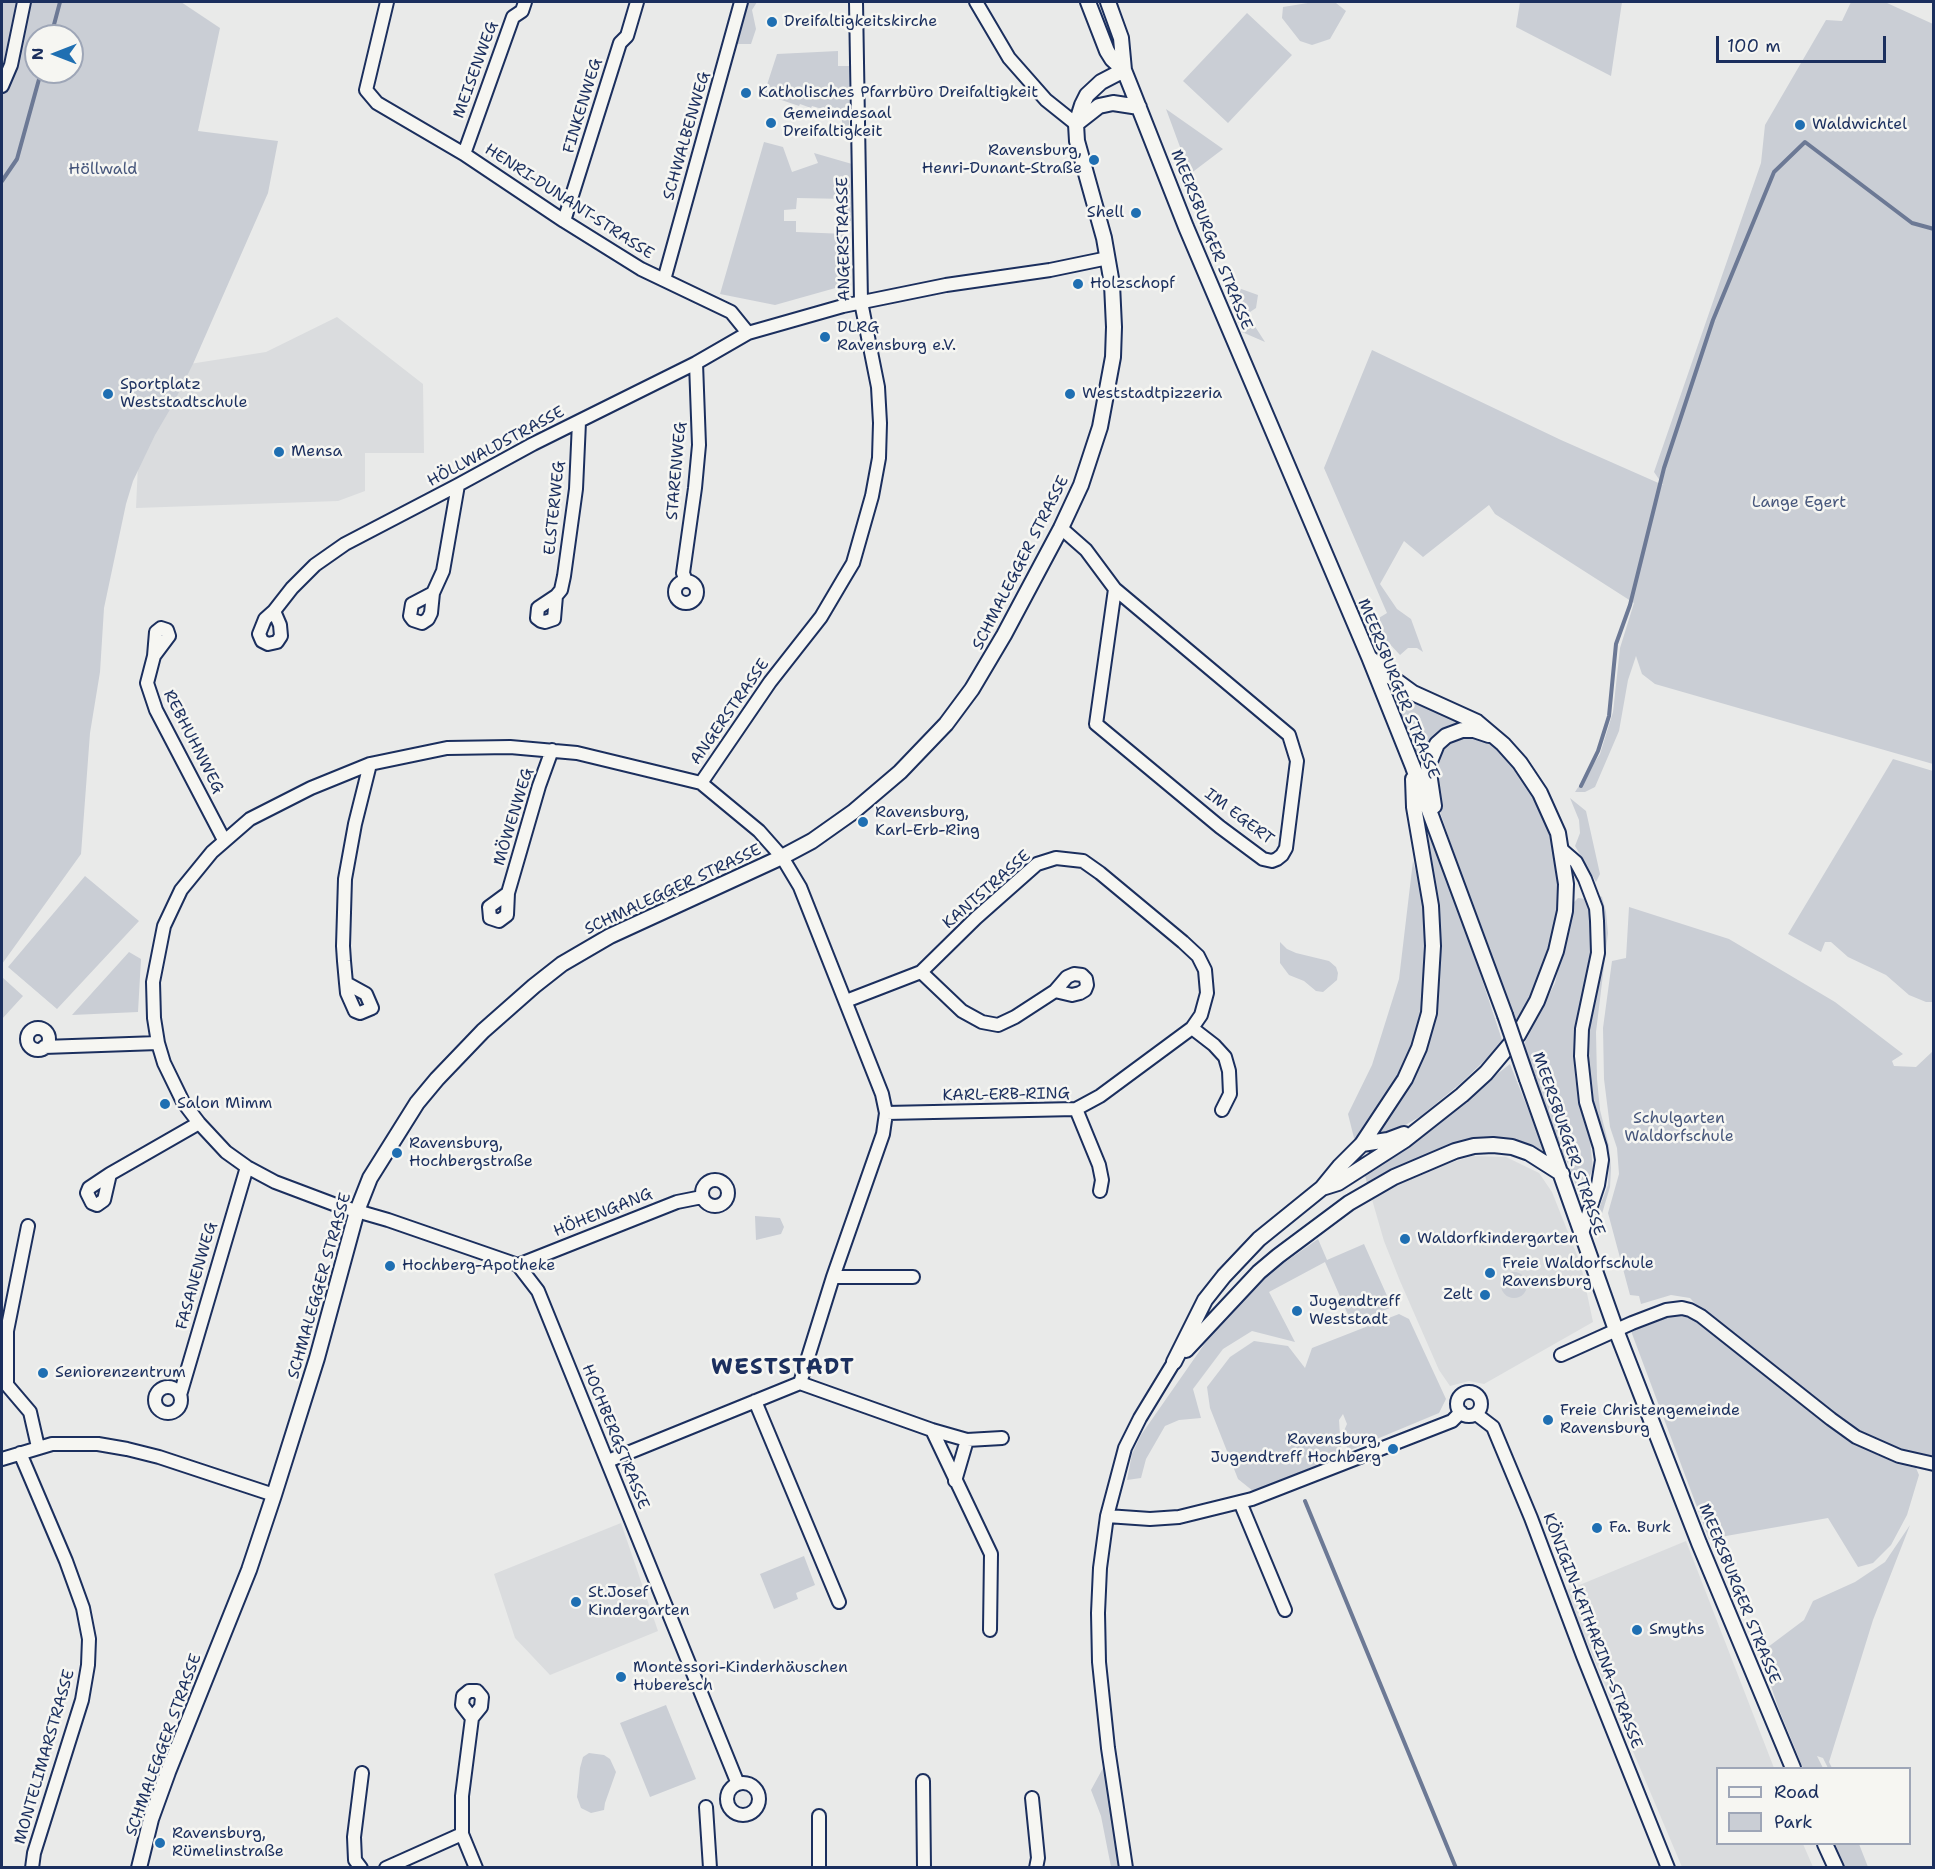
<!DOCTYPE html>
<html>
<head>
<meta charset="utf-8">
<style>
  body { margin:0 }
  #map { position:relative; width:1935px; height:1869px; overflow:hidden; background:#e9eae9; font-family:"Shantell Sans",sans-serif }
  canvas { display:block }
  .frame { position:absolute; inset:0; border:3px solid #1b2f5e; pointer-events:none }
  .legend { position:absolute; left:1716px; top:1767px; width:195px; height:78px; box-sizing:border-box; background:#f6f6f2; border:2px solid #9ea6b7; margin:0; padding:8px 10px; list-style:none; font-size:18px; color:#1b2f5e }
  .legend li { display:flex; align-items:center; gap:12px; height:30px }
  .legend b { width:30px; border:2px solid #9ea6b7 }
  .north { position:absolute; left:24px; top:24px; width:60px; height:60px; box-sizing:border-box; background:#f6f6f2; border:2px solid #9ea6b7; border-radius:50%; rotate:270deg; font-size:16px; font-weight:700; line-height:24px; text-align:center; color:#1b2f5e }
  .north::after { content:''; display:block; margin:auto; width:21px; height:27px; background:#1f6fb2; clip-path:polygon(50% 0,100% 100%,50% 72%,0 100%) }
  .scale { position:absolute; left:1716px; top:36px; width:170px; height:27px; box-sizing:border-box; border:3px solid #1b2f5e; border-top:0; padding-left:8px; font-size:18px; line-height:21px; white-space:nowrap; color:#1b2f5e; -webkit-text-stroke:4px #f6f6f2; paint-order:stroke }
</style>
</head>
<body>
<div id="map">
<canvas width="1935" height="1869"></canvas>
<div class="frame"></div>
<ul class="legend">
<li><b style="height:8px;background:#f6f6f2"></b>Road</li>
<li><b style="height:16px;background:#caced5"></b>Park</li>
</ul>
<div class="north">N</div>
<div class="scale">100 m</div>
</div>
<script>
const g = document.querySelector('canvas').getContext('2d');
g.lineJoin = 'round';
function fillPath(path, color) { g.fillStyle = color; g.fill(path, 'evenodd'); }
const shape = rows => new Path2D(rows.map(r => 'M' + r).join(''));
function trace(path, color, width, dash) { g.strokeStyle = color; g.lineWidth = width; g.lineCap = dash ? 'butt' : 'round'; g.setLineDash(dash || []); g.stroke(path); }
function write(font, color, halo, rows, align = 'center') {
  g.font = font + ' "Shantell Sans",sans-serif'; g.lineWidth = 5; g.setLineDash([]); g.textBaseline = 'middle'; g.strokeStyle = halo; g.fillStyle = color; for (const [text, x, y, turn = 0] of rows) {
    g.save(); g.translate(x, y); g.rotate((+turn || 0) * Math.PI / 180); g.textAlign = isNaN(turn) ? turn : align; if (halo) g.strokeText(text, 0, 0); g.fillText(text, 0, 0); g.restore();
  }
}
fillPath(shape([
  [337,317,423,384,424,453,365,453,365,491,338,501,136,508,139,442,164,368,266,352],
  [1472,1156,1506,1157,1539,1173,1552,1192,1581,1265,1593,1322,1484,1384,1469,1381,1450,1386,1439,1370,1400,1281,1384,1241,1371,1196,1431,1169],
  [621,1523,658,1631,550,1675,515,1638,494,1574],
  [1686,1541,1774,1768,1718,1768,1718,1844,1803,1844,1813,1867,1682,1867,1565,1591]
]), '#dadcde');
fillPath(shape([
  [2,2,181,2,220,28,198,131,278,141,268,193,193,364,172,406,155,435,133,481,126,504,104,608,100,672,90,733,81,854,2,964],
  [36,36,72,36,72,72,36,72],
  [741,2,757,2,752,10,756,29,751,44,730,44],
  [1314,2,1336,3,1346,11,1330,39,1312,45,1300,41,1282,18,1283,7],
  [1520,2,1622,2,1611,76,1516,27],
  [1851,2,1887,2,1887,3,1933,24,1933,764,1655,684,1642,674,1636,656,1628,680,1619,731,1595,787,1585,792,1575,792,1600,754,1613,712,1620,648,1634,603,1495,514,1489,505,1423,557,1404,541,1380,584,1397,609,1411,619,1423,652,1417,648,1408,648,1400,655,1387,641,1374,641,1362,620,1369,624,1387,613,1324,468,1372,350,1561,440,1663,485,1654,472,1761,163,1765,125,1826,20,1842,21],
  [1247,13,1292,55,1228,123,1183,81],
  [838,51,838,66,849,66,849,138,842,138,842,116,834,113,834,111,823,107,822,109,812,106,811,108,800,104,799,106,764,94,777,54],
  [1166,109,1223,149,1190,174],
  [764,142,783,147,792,172,818,163,814,153,852,164,851,221,846,221,847,199,797,198,796,209,784,210,784,221,796,221,796,232,846,234,846,276,839,287,775,305,720,294],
  [1230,285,1258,295,1256,308,1247,314,1265,342,1242,332,1227,288],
  [1386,679,1468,722,1449,725,1435,735,1424,754,1422,772],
  [1463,735,1487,737,1516,762,1551,827,1559,876,1559,900,1549,949,1532,994,1513,1027,1437,803,1434,785,1435,758,1442,746,1451,739],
  [1893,759,1933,771,1933,1002,1926,1002,1909,995,1886,975,1848,957,1831,942,1825,942,1821,952,1788,934],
  [1570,798,1586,811,1600,874,1596,882,1575,846,1580,833,1579,820],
  [1420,805,1455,898,1503,1043,1461,1083,1421,1116,1388,1135,1373,1138,1416,1071,1430,1030,1439,985,1440,944],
  [1413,861,1423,898,1428,948,1427,991,1421,1026,1406,1068,1355,1142,1348,1114,1372,1065,1399,979],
  [85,876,139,921,57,1009,8,967],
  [1599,895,1602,897,1606,912,1608,933,1596,1032,1597,1079,1600,1110,1609,1146,1611,1168,1610,1187,1598,1227,1600,1232,1597,1233,1595,1225,1598,1211,1608,1185,1609,1162,1607,1146,1590,1092,1587,1059,1590,1020,1602,963,1605,939,1603,914],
  [1578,898,1586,899,1591,922,1591,950,1574,1041,1575,1077,1580,1108,1590,1140,1593,1169,1580,1197,1569,1166,1527,1079,1525,1042,1555,983,1573,903],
  [1629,907,1729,939,1835,1002,1903,1054,1892,1061,1894,1066,1916,1067,1933,1051,1933,1460,1901,1451,1866,1438,1703,1312,1690,1298,1671,1295,1641,1304,1639,1296,1630,1295,1608,1213,1619,1174,1617,1148,1610,1127,1604,1079,1603,1028,1612,961,1626,958],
  [1280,942,1287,949,1296,953,1329,961,1336,967,1338,973,1337,980,1323,992,1316,991,1304,981,1289,975,1280,963],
  [129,952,141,959,138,1012,72,1015],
  [2,977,23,996,2,1019],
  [1510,1064,1549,1162,1471,1140,1448,1145,1367,1183,1364,1172,1423,1132],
  [755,1216,780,1218,784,1227,781,1234,756,1240],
  [1318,1239,1327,1260,1364,1244,1392,1307,1352,1324,1325,1262,1269,1292,1295,1342,1252,1331,1223,1349,1193,1389,1201,1418,1179,1420,1165,1426,1146,1459,1141,1478,1127,1480,1132,1454,1141,1435,1210,1336,1261,1279],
  '1501 1285a13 13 0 1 1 26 0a13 13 0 1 1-26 0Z',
  [1687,1313,1704,1322,1858,1445,1897,1464,1916,1468,1919,1475,1907,1515,1891,1545,1873,1563,1858,1567,1828,1518,1709,1539,1631,1331,1673,1314],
  [1399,1314,1409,1319,1446,1399,1439,1413,1348,1451,1343,1433,1347,1424,1343,1414,1339,1420,1341,1450,1336,1461,1253,1491,1238,1479,1210,1408,1207,1387,1230,1357,1254,1341,1288,1346,1305,1368,1312,1348],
  [1910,1525,1873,1620,1829,1762,1832,1768,1828,1768,1823,1758,1817,1756,1823,1768,1803,1768,1778,1707,1760,1653,1804,1620,1813,1601,1855,1582,1885,1562],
  [804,1556,815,1585,796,1593,798,1599,774,1609,760,1574],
  [666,1705,696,1779,650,1797,620,1723],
  [589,1753,604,1755,610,1759,616,1772,605,1803,604,1810,591,1813,581,1808,577,1797,580,1768,583,1757],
  [1103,1768,1106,1776,1119,1867,1111,1867,1101,1816,1091,1790],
  [1833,1844,1859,1844,1868,1867,1843,1867]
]), '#caced5');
trace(shape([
  [51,36,60,2],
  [2,181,17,159,41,72],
  [1581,786,1598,751,1609,716,1616,644,1630,605,1664,468,1713,320,1774,172,1805,142,1912,223,1934,229],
  [1305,1501,1456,1868]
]), '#6c7995', 4);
const minor = shape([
  [387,2,366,90,377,103,464,154,564,221,641,269,731,312,748,333],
  [976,2,1009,58,1046,100,1076,124],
  [2,86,11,65,24,2],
  [464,154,513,17,522,11,525,2],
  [564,221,620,43,627,36,637,2],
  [664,280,741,2],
  [1061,528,1086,550,1115,589,1096,724,1220,827,1263,859,1272,861,1277,859,1282,855,1286,848,1297,761,1289,735,1115,589],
  [686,581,683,573,695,488,699,445,696,363],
  '675 592a11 11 0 1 1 22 0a11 11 0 1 1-22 0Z',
  [433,593,412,604,410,616,413,620,422,623,428,619,431,613,433,593,443,571,458,485],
  [556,596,538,608,537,618,541,621,545,622,554,619,556,596,561,590,564,576,576,489,579,422],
  [274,611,292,588,315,565,345,544,458,485,533,444,696,363,748,333,843,306,946,285,1050,270,1108,258],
  [274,611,280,625,281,636,277,642,268,644,262,641,259,634,265,619,274,611],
  [161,628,167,630,169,636,154,656,156,632,161,628],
  [154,656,147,683,156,710,224,840],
  [701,783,770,682,821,617,844,578,853,563,872,496,879,458,880,423,878,387,861,302,856,2],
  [1561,849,1576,862,1585,879,1596,908,1597,921,1598,953,1582,1029,1581,1056,1586,1102,1600,1147,1602,1160,1598,1185,1582,1233],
  [508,893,489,907,490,918,499,921,507,915,508,893,539,786,552,750],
  [921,972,962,1011,982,1022,998,1025,1015,1017,1055,991,1072,995,1080,993,1085,990,1087,985,1086,979,1082,975,1074,974,1067,977,1055,991],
  [346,983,366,994,372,1008,360,1013,355,1011,347,993,346,983,344,961,343,946,345,879,355,824,370,764],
  [846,1001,921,972,976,918,1037,864,1056,858,1083,861,1100,873,1183,942,1198,956,1205,970,1207,993,1201,1015,1192,1028,1100,1096,1076,1109,886,1113],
  [1192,1028,1214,1045,1225,1057,1229,1071,1230,1094,1222,1110],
  '27 1039a11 11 0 1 1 22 0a11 11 0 1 1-22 0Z',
  [44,1047,158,1043],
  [1076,1109,1099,1165,1102,1180,1100,1191],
  [110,1174,104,1200,97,1205,92,1203,87,1193,89,1188,110,1174,124,1166,199,1123],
  '702 1193a13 13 0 1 1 26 0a13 13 0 1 1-26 0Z',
  [28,1226,7,1331,7,1385,30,1412,38,1447],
  [518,1265,677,1202,702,1197],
  [833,1277,913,1277],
  [1561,1355,1632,1323,1666,1310,1682,1308,1690,1310,1701,1316,1831,1419,1856,1437,1899,1456,1934,1464],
  [800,1383,932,1430,967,1440,1002,1438],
  '155 1400a13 13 0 1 1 26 0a13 13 0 1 1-26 0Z',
  '1457 1404a12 12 0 1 1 24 0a12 12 0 1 1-24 0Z',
  [180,1395,247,1167],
  [755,1401,839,1602],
  [1476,1414,1493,1427,1531,1518,1583,1656,1668,1868],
  [932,1430,991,1554,990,1630],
  [20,1453,66,1561,83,1608,89,1639,88,1665,82,1700,34,1853,32,1868],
  [2,1459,52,1444,98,1444,127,1449,159,1457,274,1495],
  [608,1461,800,1383,833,1277,883,1134,886,1113,882,1094,800,887,782,857,759,831,701,783,577,753,510,747,447,748,370,764,311,788,250,819,212,852,181,890,164,926,153,982,154,1018,158,1043,164,1063,183,1102,199,1123,226,1152,247,1167,275,1182,336,1205,388,1220,518,1265,538,1291,738,1784],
  [955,1481,967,1440],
  [1240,1502,1285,1610],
  [1107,1516,1150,1519,1179,1517,1252,1499,1452,1421,1461,1412],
  [923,1781,924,1868],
  '727 1799a16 16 0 1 1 32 0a16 16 0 1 1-32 0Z',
  [1032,1798,1038,1858,1036,1868],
  [706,1807,710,1868],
  [819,1816,819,1868],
  [462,1834,462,1796,472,1718,481,1707,482,1697,477,1691,469,1691,463,1696,462,1705,472,1718],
  [361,1868,355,1860,354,1837,362,1773],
  [386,1868,462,1834,476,1868],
  [1126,1868,1108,1748,1099,1662,1098,1613,1100,1568,1107,1516,1125,1448,1140,1418,1174,1362]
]);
const tertiary = shape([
  [1088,2,1107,51,1112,59,1124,70,1132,90,1186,227,1369,657,1413,767,1505,1015],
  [1108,2,1121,38,1124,70],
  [1076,124,1099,106,1113,103,1139,107],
  [1434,806,1428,766,1437,744,1446,736,1462,730,1474,730,1489,735],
  [1527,1079,1616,1330,1699,1543,1793,1768],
  [1362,1144,1388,1140,1404,1134],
  [1322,1188,1338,1183,1405,1140,1462,1095,1486,1073,1518,1035,1537,1001,1556,951,1565,911,1566,884,1558,833,1540,793,1520,763,1503,744,1477,722,1413,693,1391,677,1371,659],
  [1186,1350,1259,1272,1278,1256,1349,1203,1394,1177,1455,1151,1474,1146,1493,1145,1512,1147,1529,1153,1562,1174],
  [1174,1362,1205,1300,1224,1276,1259,1239,1322,1188,1340,1166,1362,1144,1405,1079,1419,1048,1429,1013,1433,946,1431,906,1414,807,1413,779],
  [1825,1844,1836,1868],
  [139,1868,151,1819,168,1772,249,1570,274,1495,317,1358,357,1211,370,1178,417,1103,437,1079,483,1031,534,986,562,964,610,936,782,857,812,841,853,812,900,772,946,724,972,689,1004,635,1061,528,1081,485,1100,427,1113,357,1114,327,1112,284,1104,238,1077,141,1076,124,1082,105,1087,95,1101,82,1124,70]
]);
trace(minor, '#1b2f5e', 16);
trace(tertiary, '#1b2f5e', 18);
trace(minor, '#f6f6f2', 12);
trace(tertiary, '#f6f6f2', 14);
const tertiaryBridge = shape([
  [1505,1015,1527,1079]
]);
trace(tertiaryBridge, '#1b2f5e', 18, []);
trace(tertiaryBridge, '#f6f6f2', 14);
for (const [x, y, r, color] of [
  [772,22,6,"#1f6fb2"],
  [746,93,6,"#1f6fb2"],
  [771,123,6,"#1f6fb2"],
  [1800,125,6,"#1f6fb2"],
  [1094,160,6,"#1f6fb2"],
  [1136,213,6,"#1f6fb2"],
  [1078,284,6,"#1f6fb2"],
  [825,337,6,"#1f6fb2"],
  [108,394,6,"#1f6fb2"],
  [1070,394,6,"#1f6fb2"],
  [279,452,6,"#1f6fb2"],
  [863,822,6,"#1f6fb2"],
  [165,1104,6,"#1f6fb2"],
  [397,1153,6,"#1f6fb2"],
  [1405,1239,6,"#1f6fb2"],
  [390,1266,6,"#1f6fb2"],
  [1490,1273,6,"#1f6fb2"],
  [1485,1295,6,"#1f6fb2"],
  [1297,1311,6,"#1f6fb2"],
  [43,1373,6,"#1f6fb2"],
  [1548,1420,6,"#1f6fb2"],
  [1393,1449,6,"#1f6fb2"],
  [1597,1528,6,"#1f6fb2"],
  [576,1602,6,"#1f6fb2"],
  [1637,1630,6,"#1f6fb2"],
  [621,1677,6,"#1f6fb2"],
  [160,1843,6,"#1f6fb2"]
]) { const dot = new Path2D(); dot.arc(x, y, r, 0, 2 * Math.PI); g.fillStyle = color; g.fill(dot); trace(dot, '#f6f6f2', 2); }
write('16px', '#1b2f5e', '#f6f6f2', [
  ["Dreifaltigkeitskirche",784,22],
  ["Katholisches Pfarrbüro Dreifaltigkeit",758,93],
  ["Gemeindesaal",783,114],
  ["Dreifaltigkeit",783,132],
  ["Waldwichtel",1812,125],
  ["Ravensburg,",1082,151,"right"],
  ["Henri-Dunant-Straße",1082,169,"right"],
  ["Shell",1124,213,"right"],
  ["Holzschopf",1090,284],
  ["DLRG",837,328],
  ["Ravensburg e.V.",837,346],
  ["Sportplatz",120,385],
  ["Weststadtschule",120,403],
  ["Weststadtpizzeria",1082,394],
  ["Mensa",291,452],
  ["Ravensburg,",875,813],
  ["Karl-Erb-Ring",875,831],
  ["Salon Mimm",177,1104],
  ["Ravensburg,",409,1144],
  ["Hochbergstraße",409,1162],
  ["Waldorfkindergarten",1417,1239],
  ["Freie Waldorfschule",1502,1264],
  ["Ravensburg",1502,1282],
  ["Hochberg-Apotheke",402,1266],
  ["Zelt",1473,1295,"right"],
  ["Jugendtreff",1309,1302],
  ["Weststadt",1309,1320],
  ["Seniorenzentrum",55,1373],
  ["Freie Christengemeinde",1560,1411],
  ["Ravensburg",1560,1429],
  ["Ravensburg,",1381,1440,"right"],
  ["Jugendtreff Hochberg",1381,1458,"right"],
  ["Fa. Burk",1609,1528],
  ["St.Josef",588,1593],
  ["Kindergarten",588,1611],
  ["Smyths",1649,1630],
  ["Montessori-Kinderhäuschen",633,1668],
  ["Huberesch",633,1686],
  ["Ravensburg,",172,1834],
  ["Rümelinstraße",172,1852]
], 'left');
write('16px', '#1b2f5e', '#f6f6f2', [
  ["MEISENWEG",476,70,-70],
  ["FINKENWEG",583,106,-73],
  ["SCHWALBENWEG",687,136,-74],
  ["HENRI-DUNANT-STRASSE",569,202,33],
  ["ANGERSTRASSE",844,239,-91],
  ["MEERSBURGER STRASSE",1211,240,68],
  ["HÖLLWALDSTRASSE",496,447,-28],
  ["STARENWEG",677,471,-85],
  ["ELSTERWEG",555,508,-84],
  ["SCHMALEGGER STRASSE",1021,563,-63],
  ["MEERSBURGER STRASSE",1398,689,68],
  ["ANGERSTRASSE",730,712,-55],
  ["REBHUHNWEG",193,742,63],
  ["MÖWENWEG",514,817,-73],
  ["IM EGERT",1239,817,37],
  ["SCHMALEGGER STRASSE",673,890,-25],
  ["KANTSTRASSE",987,890,-41],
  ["KARL-ERB-RING",1006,1095,-1],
  ["MEERSBURGER STRASSE",1568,1144,71],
  ["HÖHENGANG",603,1213,-22],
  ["FASANENWEG",197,1276,-74],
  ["SCHMALEGGER STRASSE",320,1286,-74],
  ["HOCHBERGSTRASSE",615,1437,68],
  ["MEERSBURGER STRASSE",1739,1594,68],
  ["KÖNIGIN-KATHARINA-STRASSE",1592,1631,69],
  ["SCHMALEGGER STRASSE",164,1745,-70],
  ["MONTELIMARSTRASSE",45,1757,-74]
]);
write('16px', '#47577c', '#f6f6f2', [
  ["Höllwald",103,170],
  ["Lange Egert",1799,503],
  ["Schulgarten",1679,1119],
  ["Waldorfschule",1679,1137]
]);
g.letterSpacing = '1.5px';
write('bold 22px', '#1b2f5e', '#f6f6f2', [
  ["WESTSTADT",783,1368]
]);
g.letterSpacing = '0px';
</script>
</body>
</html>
